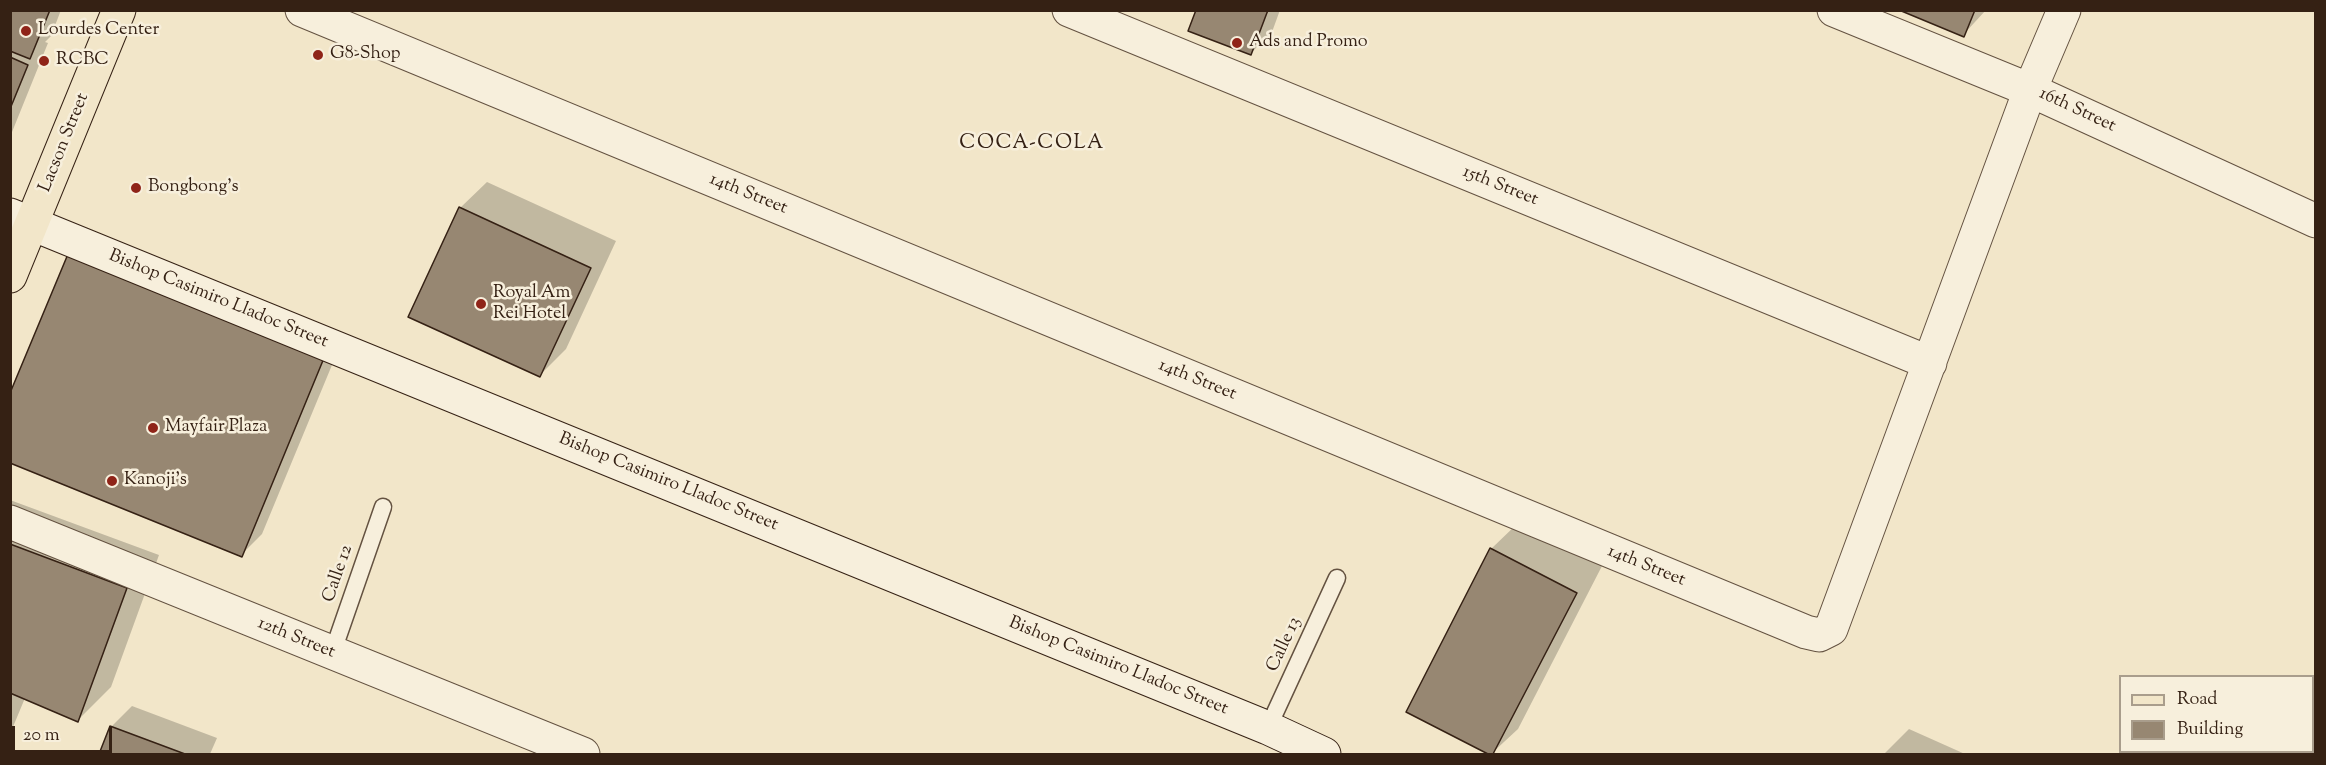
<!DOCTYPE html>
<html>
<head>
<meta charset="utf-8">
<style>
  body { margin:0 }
  #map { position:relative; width:2326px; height:765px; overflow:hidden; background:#f2e6c9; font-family:"Sorts Mill Goudy",serif }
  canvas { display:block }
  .frame { position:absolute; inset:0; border:12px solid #352114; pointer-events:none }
  .legend { position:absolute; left:2119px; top:675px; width:195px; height:78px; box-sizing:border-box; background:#f7efdc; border:2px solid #a99d8c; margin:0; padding:8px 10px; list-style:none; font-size:18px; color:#352114 }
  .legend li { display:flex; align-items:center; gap:12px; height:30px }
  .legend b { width:30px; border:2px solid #a99d8c }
  .scale { position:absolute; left:12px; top:726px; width:100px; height:27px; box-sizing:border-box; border:3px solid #352114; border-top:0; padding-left:8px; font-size:18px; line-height:21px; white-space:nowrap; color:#352114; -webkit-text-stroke:4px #f7efdc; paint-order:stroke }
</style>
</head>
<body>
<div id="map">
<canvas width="2326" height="765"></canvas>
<div class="frame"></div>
<ul class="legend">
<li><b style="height:8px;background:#f2e6c9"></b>Road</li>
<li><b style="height:16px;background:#978772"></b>Building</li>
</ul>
<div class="scale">20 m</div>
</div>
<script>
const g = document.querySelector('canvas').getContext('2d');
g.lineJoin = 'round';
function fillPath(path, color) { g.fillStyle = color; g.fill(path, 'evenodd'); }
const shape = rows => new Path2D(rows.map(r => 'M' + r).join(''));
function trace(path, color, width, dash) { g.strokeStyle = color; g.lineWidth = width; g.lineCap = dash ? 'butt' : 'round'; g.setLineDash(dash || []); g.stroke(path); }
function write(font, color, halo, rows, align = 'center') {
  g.font = font + ' "Sorts Mill Goudy",serif'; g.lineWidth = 5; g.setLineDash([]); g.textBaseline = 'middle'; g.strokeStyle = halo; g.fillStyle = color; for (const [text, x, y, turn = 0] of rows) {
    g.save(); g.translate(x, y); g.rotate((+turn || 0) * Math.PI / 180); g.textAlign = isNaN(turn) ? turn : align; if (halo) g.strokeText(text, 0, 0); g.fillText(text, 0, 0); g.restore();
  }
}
fillPath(shape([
  [10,10,61,10,51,36,45,42,48,43,10,137],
  [1198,10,1280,10,1272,32,1250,54],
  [1903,10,1986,10,1963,35],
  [487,182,616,241,566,349,540,375,460,208],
  [344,336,262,534,241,555,10,461],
  [10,500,159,555,111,687,78,720,25,698,10,734],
  [1518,523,1602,566,1518,729,1491,754,1408,711,1491,549],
  [132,706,217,738,210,754,101,754,111,727],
  [1909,729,1965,754,1884,754]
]), '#0003');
const building = shape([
  [10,10,50,10,30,59,10,51,10,10],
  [1196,10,1268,10,1251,55,1188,31,1196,10],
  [1899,10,1975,10,1964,37,1899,10],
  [10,57,28,65,10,109,10,57],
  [459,207,591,268,540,377,408,317,459,207],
  [68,254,324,358,242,557,10,463,10,393,68,254],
  [10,544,127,588,78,722,10,693,10,544],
  [1490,548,1577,593,1493,754,1488,754,1406,712,1490,548],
  [110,726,185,754,99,754,110,726]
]);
fillPath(building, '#978772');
trace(building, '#352114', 1.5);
const lane = shape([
  [332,654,383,507],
  [1268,728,1337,578]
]);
const street = shape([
  [302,10,1806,632,1819,635,1831,629,2030,90,2064,10],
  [1069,10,1930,363],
  [1834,10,2030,90,2316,221],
  [10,522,583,754]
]);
const secondary = shape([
  [10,215,1268,728,1324,754]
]);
const primary = shape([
  [10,276,119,10]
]);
trace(lane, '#645241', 19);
trace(street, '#645241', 35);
trace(secondary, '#352114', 35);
trace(primary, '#352114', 35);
trace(lane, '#f7efdc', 16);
trace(street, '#f7efdc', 33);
trace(secondary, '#f7efdc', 33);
trace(primary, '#f2e6c9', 33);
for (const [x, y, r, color] of [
  [26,31,6,"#8f2418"],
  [1237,43,6,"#8f2418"],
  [318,55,6,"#8f2418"],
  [44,61,6,"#8f2418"],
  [136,188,6,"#8f2418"],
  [481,304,6,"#8f2418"],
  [153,428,6,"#8f2418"],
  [112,481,6,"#8f2418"]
]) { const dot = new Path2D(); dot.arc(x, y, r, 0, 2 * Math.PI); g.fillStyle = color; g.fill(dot); trace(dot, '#f7efdc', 2); }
write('18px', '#352114', '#f7efdc', [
  ["Lourdes Center",38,31],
  ["Ads and Promo",1249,43],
  ["G8-Shop",330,55],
  ["RCBC",56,61],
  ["Bongbong's",148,188],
  ["Royal Am",493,294],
  ["Rei Hotel",493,315],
  ["Mayfair Plaza",165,428],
  ["Kanoji's",124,481]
], 'left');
write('18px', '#352114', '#f7efdc', [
  ["16th Street",2077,111,25],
  ["Lacson Street",65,143,-68],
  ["15th Street",1500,187,22],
  ["14th Street",748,195,22],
  ["Bishop Casimiro Lladoc Street",218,300,22],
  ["14th Street",1197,381,22],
  ["Bishop Casimiro Lladoc Street",668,483,22],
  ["14th Street",1646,567,22],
  ["Calle 12",339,574,-71],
  ["12th Street",296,639,22],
  ["Calle 13",1285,645,-65],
  ["Bishop Casimiro Lladoc Street",1118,667,22]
]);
g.letterSpacing = '1.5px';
write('20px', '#352114', '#f7efdc', [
  ["COCA-COLA",1032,145]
]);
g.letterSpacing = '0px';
</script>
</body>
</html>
